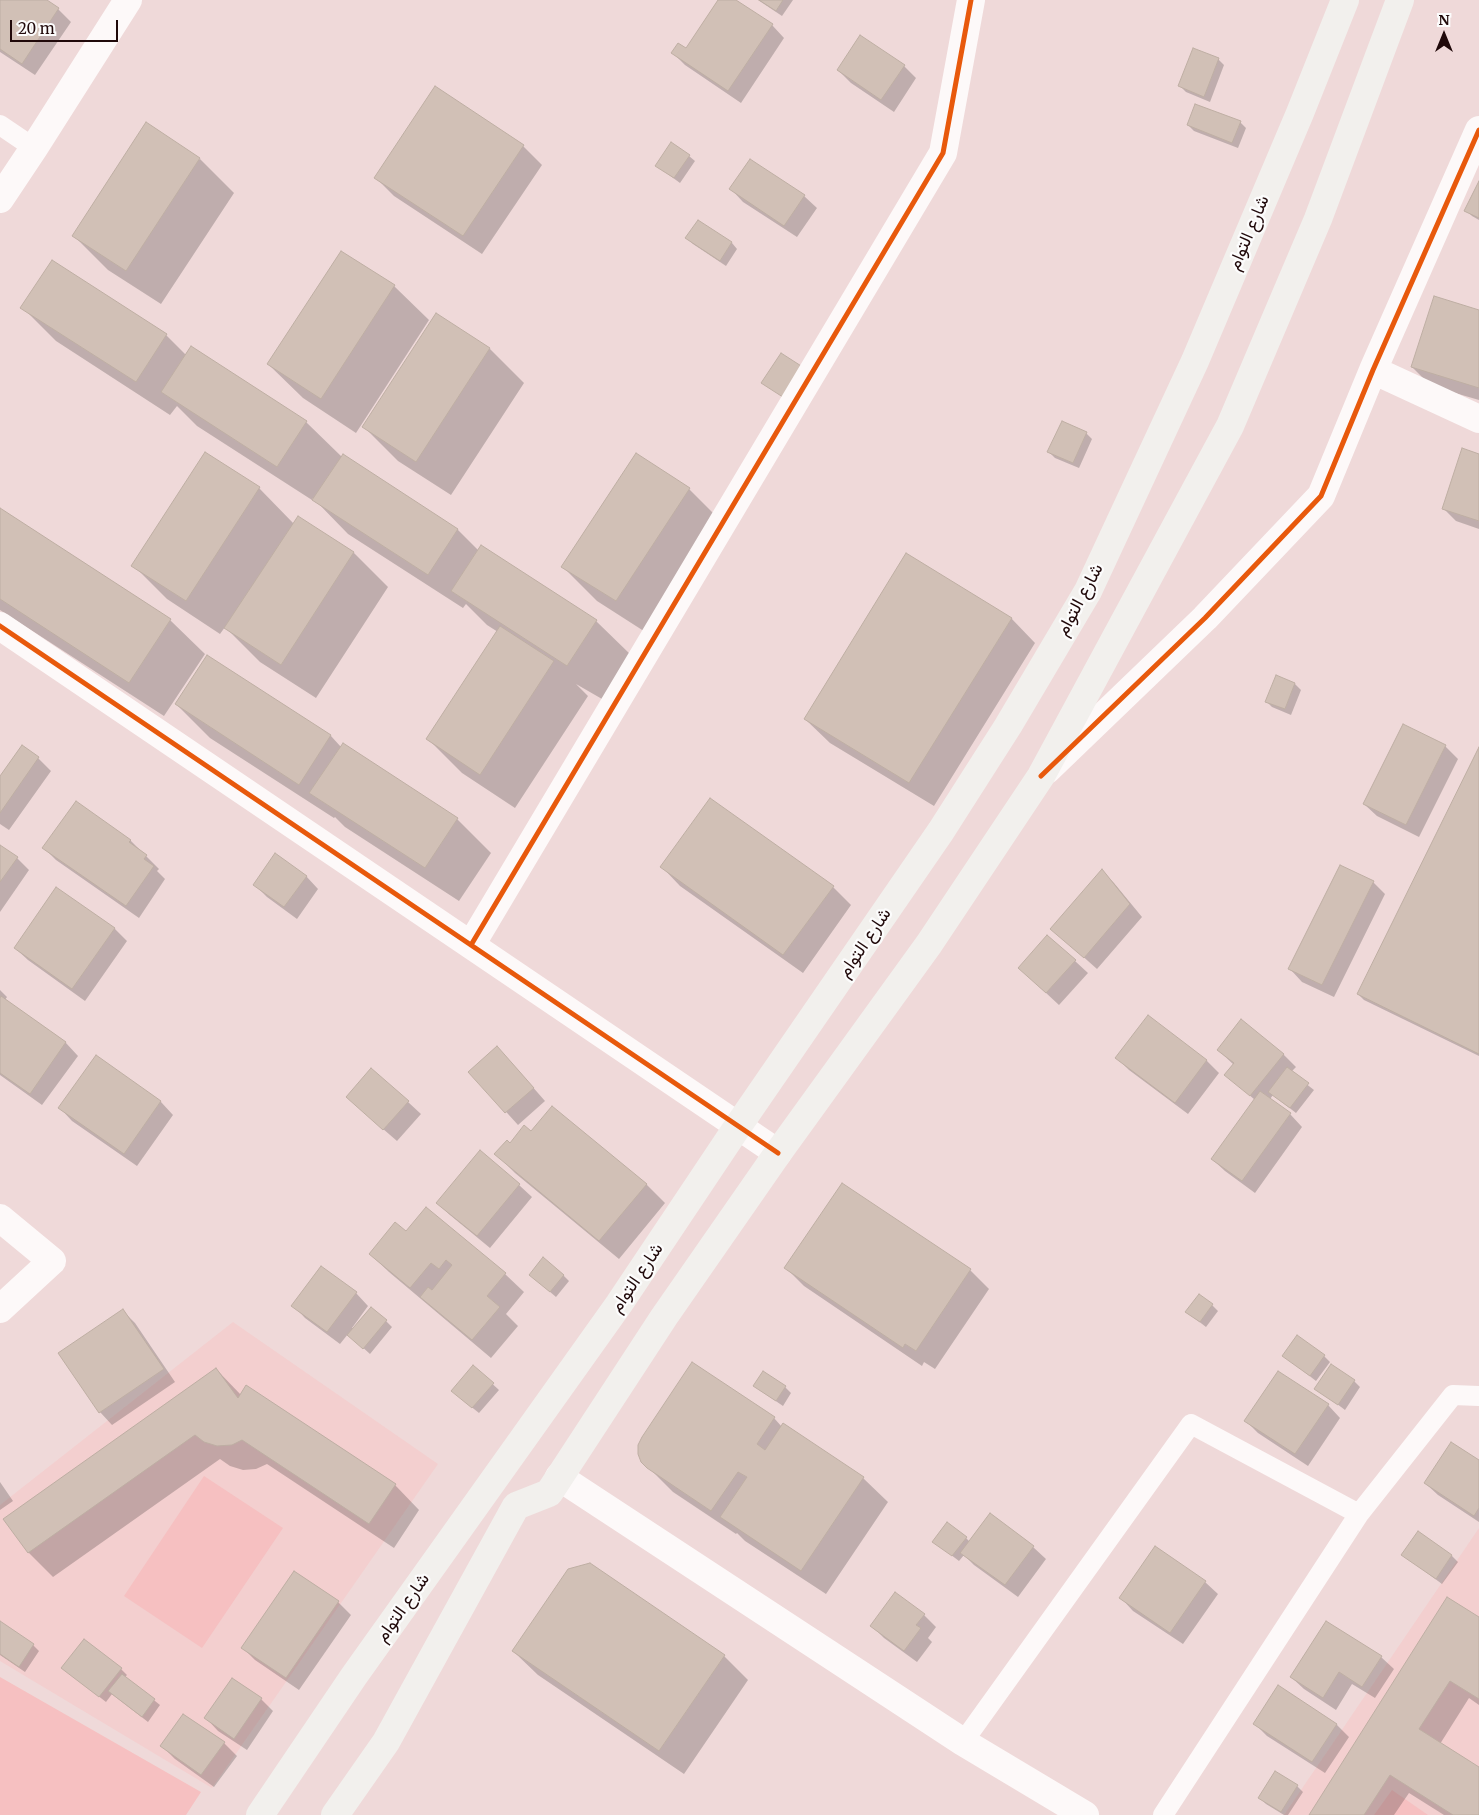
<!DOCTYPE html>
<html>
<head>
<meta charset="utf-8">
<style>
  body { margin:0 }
  #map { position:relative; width:1479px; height:1815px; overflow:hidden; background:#efd9d9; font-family:Merriweather,serif }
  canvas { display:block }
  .north { position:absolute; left:1419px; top:10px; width:50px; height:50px; -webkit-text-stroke:4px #fcfcfc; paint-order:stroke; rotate:0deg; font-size:14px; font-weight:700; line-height:20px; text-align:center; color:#20090a }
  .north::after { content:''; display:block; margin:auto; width:18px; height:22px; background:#20090a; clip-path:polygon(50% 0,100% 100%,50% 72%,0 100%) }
  .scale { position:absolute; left:10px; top:20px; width:108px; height:22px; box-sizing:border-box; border:2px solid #20090a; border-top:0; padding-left:6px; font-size:15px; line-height:18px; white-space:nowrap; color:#20090a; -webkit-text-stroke:4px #fcfcfc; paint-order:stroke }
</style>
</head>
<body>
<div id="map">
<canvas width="1479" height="1815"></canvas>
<div class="north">N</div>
<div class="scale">20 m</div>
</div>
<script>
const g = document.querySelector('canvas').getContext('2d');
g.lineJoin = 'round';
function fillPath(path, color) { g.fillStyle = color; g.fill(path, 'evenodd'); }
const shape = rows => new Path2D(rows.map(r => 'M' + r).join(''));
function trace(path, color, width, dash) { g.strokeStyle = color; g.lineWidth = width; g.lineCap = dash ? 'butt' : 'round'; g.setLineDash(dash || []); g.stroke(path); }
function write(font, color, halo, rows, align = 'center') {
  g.font = font + ' Merriweather,Vazirmatn,serif'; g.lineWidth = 4.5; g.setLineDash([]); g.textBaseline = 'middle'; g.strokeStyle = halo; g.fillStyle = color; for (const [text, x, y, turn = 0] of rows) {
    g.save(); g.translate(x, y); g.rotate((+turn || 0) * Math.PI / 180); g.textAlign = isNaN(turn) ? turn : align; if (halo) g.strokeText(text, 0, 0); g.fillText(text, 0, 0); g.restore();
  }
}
fillPath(shape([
  [233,1322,438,1464,212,1788,0,1661,0,1505],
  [1479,1528,1479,1815,1284,1815]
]), '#f3cfcf');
fillPath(shape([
  [204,1476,283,1528,202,1648,124,1596],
  [0,1677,201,1792,186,1815,0,1815],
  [1392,1790,1428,1815,1374,1815]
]), '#f6c0c1');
fillPath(shape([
  [0,0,45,0,58,9,71,22,35,75,0,52],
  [719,0,734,0,772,25,784,38,741,103,685,65,673,53,686,50],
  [758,0,793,0,782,16],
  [1218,59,1224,65,1210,102,1186,92,1180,86],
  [904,66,916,78,894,112,851,83,838,70],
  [435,88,523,146,542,165,482,254,394,196,376,178],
  [1240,122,1246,128,1238,148,1194,131,1188,125],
  [689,156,695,161,680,183,657,166],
  [200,159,234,193,161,304,108,270,74,236],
  [1479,183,1479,220,1472,216,1466,210],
  [731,189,804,196,817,208,797,237,743,202],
  [698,221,732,243,737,249,726,266,693,244,687,238],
  [341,252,394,286,429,320,356,433,303,398,268,364],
  [52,261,166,335,186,355,192,347,306,422,342,457,457,529,479,551,482,547,596,621,631,655,602,699,576,684,588,696,515,808,462,773,428,739,498,632,487,625,466,604,463,608,348,534,313,498,312,500,197,426,177,406,170,415,56,341,22,307],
  [1479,311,1479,400,1431,386,1412,367],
  [437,315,490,349,524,383,451,495,398,461,364,427],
  [1086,433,1092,439,1079,468,1055,458,1049,452],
  [1479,455,1479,529,1456,521,1443,508],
  [259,488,294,524,298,518,354,553,388,587,316,698,260,662,225,627,220,634,167,599,133,565],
  [689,489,723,523,650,635,597,601,563,567],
  [0,510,170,620,205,654,164,716,0,610],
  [1011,618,1035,643,934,806,830,743,805,719],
  [207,657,331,736,341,747,457,819,491,853,459,901,345,827,335,817,334,818,210,738,176,704],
  [1295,684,1301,690,1291,715,1272,707,1266,701],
  [22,746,38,758,51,771,9,830,0,824,0,778],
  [1445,746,1458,759,1419,837,1377,816,1364,804],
  [1479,750,1479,1056,1364,1000,1358,994],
  [76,803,131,841,159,869,157,871,165,879,139,918,56,860,44,848],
  [0,846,17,858,29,870,0,912],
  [662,867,833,887,851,905,803,973,680,886],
  [1102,871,1114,883,1142,917,1097,969,1052,929],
  [306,876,318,889,297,919,267,897,254,884],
  [1373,882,1385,894,1334,997,1302,982,1290,969],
  [56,889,115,929,127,941,85,1001,28,960,15,948],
  [1075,961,1088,973,1059,1005,1019,968],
  [0,990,7,997,5,1000,66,1043,78,1056,42,1105,0,1075],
  [1148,1016,1207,1061,1219,1073,1188,1114,1129,1070,1117,1058],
  [1218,1050,1283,1054,1296,1067,1291,1072,1314,1090,1296,1113,1273,1095,1270,1099,1290,1114,1302,1127,1255,1193,1225,1171,1212,1159,1255,1100,1226,1075,1234,1065],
  [96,1057,161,1102,173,1115,137,1166,72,1121,60,1108],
  [509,1060,545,1101,518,1125,470,1072],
  [408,1102,421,1114,397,1141,360,1109],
  [552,1107,647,1185,665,1203,619,1259,515,1173,496,1154,510,1144,531,1133],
  [842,1184,970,1270,989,1289,935,1369,924,1362,922,1366,804,1286,786,1268],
  [519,1185,532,1197,490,1248,450,1215,437,1203],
  [406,1233,505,1274,524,1292,506,1314,518,1326,491,1358,389,1272,370,1254],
  [321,1268,356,1293,368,1306,352,1328,354,1329,386,1321,392,1327,370,1354,348,1334,340,1344,305,1318,293,1305],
  [563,1275,569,1281,556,1297,536,1280],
  [1212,1305,1218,1311,1206,1327,1193,1317],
  [123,1311,135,1323,175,1382,112,1425,100,1412,60,1354],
  [1284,1356,1324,1356,1330,1362,1316,1381],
  [1331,1366,1354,1381,1360,1387,1345,1410,1316,1388],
  [474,1367,499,1390,479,1413,459,1397],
  [216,1369,241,1395,395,1485,419,1510,394,1548,267,1464,256,1469,243,1470,230,1466,220,1459,53,1577,29,1553,5,1519],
  [755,1386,785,1387,791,1393,783,1406,761,1391],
  [1328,1405,1340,1418,1308,1466,1258,1433,1246,1421],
  [774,1418,782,1427,784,1424,863,1478,888,1502,826,1594,745,1541,737,1533,736,1534,673,1492,642,1461],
  [1479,1462,1479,1522,1438,1495,1425,1483],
  [0,1482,13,1501,0,1510],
  [1418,1533,1452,1556,1458,1562,1442,1584,1403,1555],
  [966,1538,970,1542,1033,1547,1046,1559,1018,1597,974,1565,964,1555,959,1561,934,1542],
  [294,1573,338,1602,351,1615,299,1690,255,1660,243,1648],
  [1205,1582,1218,1594,1183,1644,1133,1611,1121,1598],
  [924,1615,936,1627,928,1638,932,1642,917,1662,884,1638,872,1626],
  [1479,1618,1479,1705,1469,1698,1440,1744,1479,1768,1479,1815,1444,1815,1409,1793,1394,1815,1311,1815],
  [0,1623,33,1645,39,1651,25,1672,0,1655],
  [513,1651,724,1656,748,1680,684,1774,538,1675],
  [1381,1657,1394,1669,1375,1698,1352,1684,1336,1710,1304,1689,1291,1677],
  [121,1669,127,1675,125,1677,160,1705,148,1722,112,1694,106,1702,69,1673],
  [1278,1687,1337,1725,1349,1737,1325,1773,1267,1736,1255,1724],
  [261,1699,273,1711,247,1750,218,1731,206,1718],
  [224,1743,237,1756,214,1787,175,1759,162,1746],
  [1297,1786,1303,1792,1288,1815,1284,1815,1266,1804,1260,1798]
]), '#0003');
const building = shape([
  [0,0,47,0,59,8,22,64,0,49,0,0],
  [718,0,736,0,773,24,728,91,671,53,678,43,686,48,718,0],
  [759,0,783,0,776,11,759,0],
  [860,35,905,65,881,100,837,70,860,35],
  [1193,48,1219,58,1204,97,1178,86,1193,48],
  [435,86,524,145,463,236,374,178,435,86],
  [1195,104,1241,121,1232,143,1187,125,1195,104],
  [146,122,200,158,126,271,72,236,146,122],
  [671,142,690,155,674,178,655,166,671,142],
  [750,159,805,195,784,226,729,189,750,159],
  [1479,181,1479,218,1464,211,1479,181],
  [698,220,732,242,720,261,685,238,698,220],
  [341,251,395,285,321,399,267,364,341,251],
  [52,260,167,334,136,382,20,308,52,260],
  [1434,296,1479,310,1479,388,1411,367,1434,296],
  [436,313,490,348,416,462,362,427,436,313],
  [191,346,307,421,277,467,161,392,191,346],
  [781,353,809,371,789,401,761,383,781,353],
  [1062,421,1087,432,1073,463,1047,452,1062,421],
  [1462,448,1479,454,1479,521,1442,509,1462,448],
  [205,452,260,487,186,601,131,566,205,452],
  [636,453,690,488,616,601,561,567,636,453],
  [343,454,458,529,428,575,312,500,343,454],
  [0,508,171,619,129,683,0,599,0,508],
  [298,516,354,552,281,665,224,628,298,516],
  [481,545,597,620,567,666,451,591,481,545],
  [906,553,1012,618,909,783,804,719,906,553],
  [500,626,554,661,480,775,426,739,500,626],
  [207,655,331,735,299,785,175,704,207,655],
  [1276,675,1295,683,1285,709,1265,702,1276,675],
  [1403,724,1446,745,1406,825,1363,804,1403,724],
  [343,743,458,818,425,868,309,793,343,743],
  [22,745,39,757,0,813,0,776,22,745],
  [1479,747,1479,1054,1357,994,1479,747],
  [710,798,834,886,783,955,660,867,710,798],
  [76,801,131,840,129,842,147,855,144,859,154,866,126,906,42,848,76,801],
  [0,845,18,857,0,882,0,845],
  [275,853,307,876,284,907,253,885,275,853],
  [1340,865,1374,881,1322,985,1288,969,1340,865],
  [1102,869,1130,904,1084,958,1050,929,1102,869],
  [56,887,115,928,72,989,14,948,56,887],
  [1047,935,1076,960,1046,993,1018,968,1047,935],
  [1,996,66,1042,30,1094,0,1073,0,998,1,996],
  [1148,1015,1207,1060,1175,1103,1115,1058,1148,1015],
  [1241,1019,1284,1054,1250,1096,1224,1075,1234,1063,1217,1050,1241,1019],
  [497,1046,534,1088,505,1113,468,1072,497,1046],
  [96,1055,161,1101,124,1154,58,1108,96,1055],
  [1287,1067,1309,1083,1290,1108,1268,1092,1287,1067],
  [371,1068,409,1101,383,1130,346,1097,371,1068],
  [1260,1091,1291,1113,1242,1181,1211,1159,1260,1091],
  [552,1106,647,1184,599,1241,494,1154,507,1140,510,1143,524,1125,531,1131,552,1106],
  [480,1150,520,1184,477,1236,436,1203,480,1150],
  [842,1183,971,1269,916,1351,905,1344,903,1348,784,1268,842,1183],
  [426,1207,506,1273,487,1296,500,1307,472,1340,420,1297,428,1287,432,1290,452,1265,446,1260,439,1269,431,1263,410,1288,369,1254,395,1222,406,1231,426,1207],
  [543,1257,564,1275,550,1292,529,1275,543,1257],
  [321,1266,357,1292,327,1332,291,1306,321,1266],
  [1199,1294,1213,1304,1200,1322,1185,1312,1199,1294],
  [371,1307,387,1320,363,1349,347,1335,371,1307],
  [123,1309,164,1369,99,1413,58,1353,123,1309],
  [1297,1335,1325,1355,1310,1376,1282,1356,1297,1335],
  [692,1362,775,1417,757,1444,765,1450,783,1423,864,1477,801,1571,720,1517,747,1477,738,1472,711,1511,647,1468,641,1462,638,1454,638,1445,642,1437,692,1362],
  [1331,1364,1355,1380,1338,1405,1314,1389,1331,1364],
  [473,1365,494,1383,472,1408,451,1391,473,1365],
  [216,1368,238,1398,246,1385,396,1484,369,1524,242,1440,232,1445,217,1446,204,1442,195,1435,28,1553,3,1519,216,1368],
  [763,1371,786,1386,776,1401,753,1386,763,1371],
  [1278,1371,1329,1404,1295,1454,1244,1421,1278,1371],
  [1451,1442,1479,1460,1479,1508,1474,1516,1424,1483,1451,1442],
  [990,1513,1034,1546,1005,1585,960,1553,990,1513],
  [947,1522,967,1537,952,1556,932,1542,947,1522],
  [1418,1531,1452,1555,1436,1579,1401,1555,1418,1531],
  [1155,1546,1206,1581,1170,1633,1119,1598,1155,1546],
  [590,1563,725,1655,659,1751,512,1651,568,1569,590,1563],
  [294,1571,339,1601,286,1678,241,1648,294,1571],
  [895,1592,925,1614,916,1625,921,1628,904,1651,870,1626,895,1592],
  [1447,1597,1479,1617,1479,1699,1450,1681,1419,1729,1479,1767,1479,1815,1453,1815,1390,1775,1364,1815,1309,1815,1447,1597],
  [0,1621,34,1644,19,1667,0,1654,0,1621],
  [1326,1621,1382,1656,1362,1687,1339,1672,1323,1698,1290,1677,1326,1621],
  [84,1639,122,1668,99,1697,61,1668,84,1639],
  [122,1674,155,1699,142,1717,108,1691,122,1674],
  [232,1678,262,1698,234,1739,204,1718,232,1678],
  [1278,1685,1337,1724,1312,1762,1253,1724,1278,1685],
  [183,1714,225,1742,201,1775,160,1746,183,1714],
  [1275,1771,1298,1785,1281,1812,1258,1798,1275,1771]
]);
fillPath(building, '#d1c0b6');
trace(building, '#beaea3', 1);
trace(shape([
  [0,125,34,148],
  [963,1742,1191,1424,1359,1514],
  [1163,1815,1359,1514,1453,1395,1479,1396]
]), '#fdf9f9', 20);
trace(shape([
  [0,199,34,148,128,0],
  [1373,370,1479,419],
  [0,626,778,1153],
  [1047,770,1205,618,1321,496,1373,370,1479,130],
  [471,945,943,153,971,0],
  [0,1218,52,1261,0,1309],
  [559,1477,963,1742,1085,1815]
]), '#fdf9f9', 28);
trace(shape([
  [260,1815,354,1676,619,1304,738,1126,941,831,1008,726,1088,591,1195,361,1300,113,1345,0],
  [335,1815,386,1742,516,1506,549,1493,664,1317,778,1153,929,944,1041,776,1230,426,1318,219,1400,0]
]), '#f2f0ed', 28);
trace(shape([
  [0,626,778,1153],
  [1041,776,1205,618,1321,496,1373,370,1479,130],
  [471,945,943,153,971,0]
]), '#e8590c', 5);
write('18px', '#20090a', '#fcfcfc', [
  ["شارع التوام",1249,233,-67],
  ["شارع التوام",1080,600,-62],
  ["شارع التوام",865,943,-56],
  ["شارع التوام",637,1278,-56],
  ["شارع التوام",403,1608,-55]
]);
</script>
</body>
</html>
